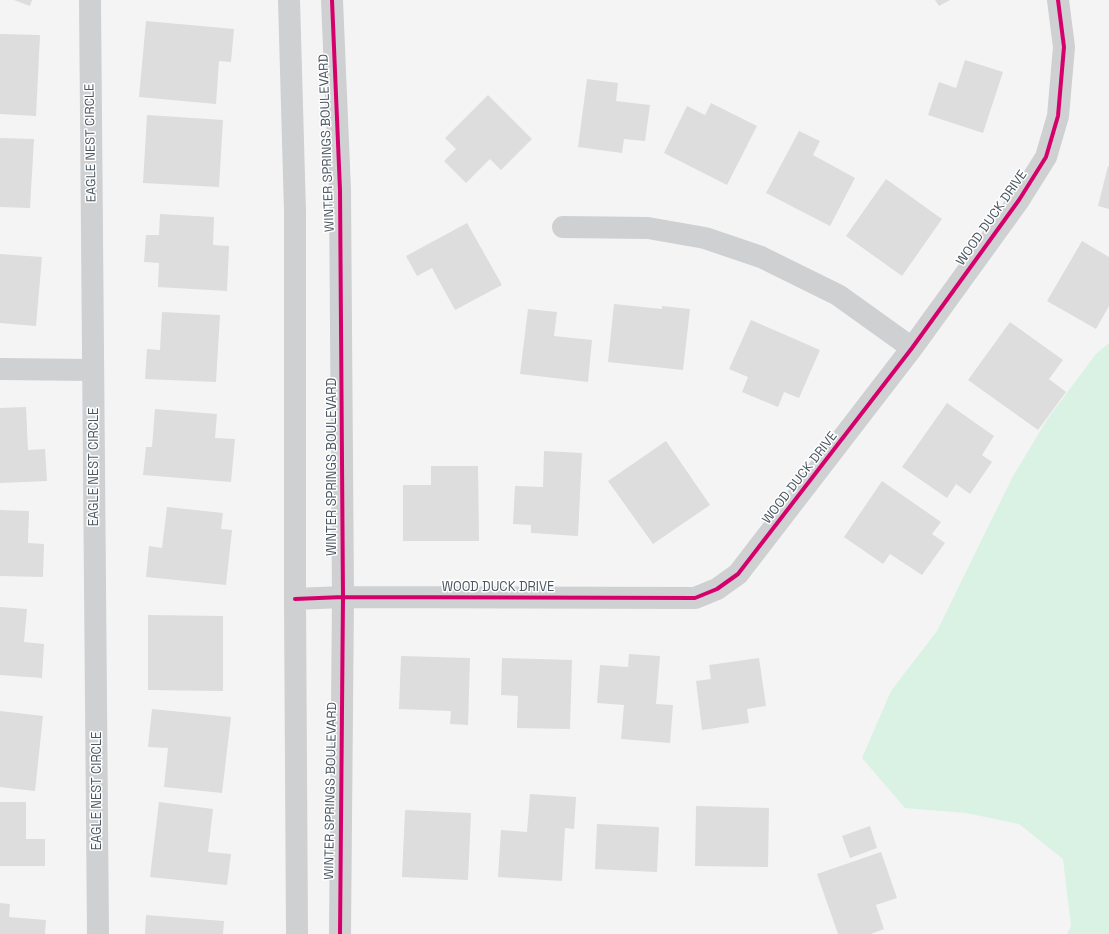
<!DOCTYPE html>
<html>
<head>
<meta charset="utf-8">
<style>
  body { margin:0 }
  canvas { display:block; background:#f4f4f4 }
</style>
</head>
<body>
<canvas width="1109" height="934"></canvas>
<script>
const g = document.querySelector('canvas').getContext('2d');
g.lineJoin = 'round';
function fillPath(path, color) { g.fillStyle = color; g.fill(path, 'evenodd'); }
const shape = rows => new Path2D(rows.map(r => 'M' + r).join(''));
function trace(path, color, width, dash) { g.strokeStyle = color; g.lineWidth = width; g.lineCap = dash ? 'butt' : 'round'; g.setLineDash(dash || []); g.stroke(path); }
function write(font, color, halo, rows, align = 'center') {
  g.font = font + ' "Space Grotesk",sans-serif'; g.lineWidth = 3; g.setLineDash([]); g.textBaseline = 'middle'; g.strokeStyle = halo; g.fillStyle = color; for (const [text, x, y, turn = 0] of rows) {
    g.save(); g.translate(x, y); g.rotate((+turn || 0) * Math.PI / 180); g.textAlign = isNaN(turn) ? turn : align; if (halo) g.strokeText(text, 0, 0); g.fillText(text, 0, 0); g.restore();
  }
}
fillPath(shape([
  [1109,343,1109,934,1067,934,1071,926,1063,859,1019,824,966,813,905,808,862,758,891,691,937,631,1012,478,1048,418,1096,354]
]), '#d9f2e3');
fillPath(shape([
  [14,0,32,0,30,6],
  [935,0,950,0,939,6],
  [146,21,234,29,231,62,219,61,216,104,139,97],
  [0,34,40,35,36,116,0,114],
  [965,60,1003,72,983,133,928,115,939,82,956,88],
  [587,79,618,83,616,101,650,105,645,141,624,139,622,153,578,147],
  [488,95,532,139,501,170,490,159,466,183,444,161,456,149,445,138],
  [711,103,757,126,727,185,664,153,687,106,705,115],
  [147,115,223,120,219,187,143,183],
  [799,131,820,141,813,155,855,178,830,226,766,193],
  [0,138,34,139,30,208,0,207],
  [1108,166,1109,166,1109,209,1098,206],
  [886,179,942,219,902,276,846,236],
  [160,214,214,217,213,245,229,246,227,291,158,287,159,263,144,262,146,235,159,235],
  [467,223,502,285,455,310,432,268,417,276,406,256],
  [1082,241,1109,257,1109,306,1096,329,1047,301],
  [0,254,42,257,36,326,0,323],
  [614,304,662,309,662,306,690,309,683,370,608,362],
  [528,309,557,312,554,336,592,340,588,382,520,374],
  [162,312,220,315,216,382,145,379,147,349,160,350],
  [751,320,820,350,799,398,784,392,778,407,742,392,748,377,729,369],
  [1010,322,1063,360,1049,379,1066,392,1038,430,968,380],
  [947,403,994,436,982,455,992,462,970,494,956,484,947,498,902,467],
  [26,407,28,450,45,449,47,481,0,483,0,408],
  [155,409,217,414,215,438,235,439,231,482,143,475,146,447,152,447],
  [666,441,710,505,653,544,608,481],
  [544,451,582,453,578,536,531,533,531,525,513,524,515,486,543,487],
  [431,466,478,466,479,541,403,541,403,485,431,485],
  [882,481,941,522,932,534,945,543,922,575,890,554,883,564,844,537],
  [167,507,223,513,221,529,232,530,226,585,146,577,149,546,162,548],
  [0,510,29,511,28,543,44,544,43,577,0,576],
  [0,607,27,609,24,642,44,644,42,678,0,675],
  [148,615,223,616,223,691,148,690],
  [629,654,660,656,656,704,673,705,670,743,621,739,624,705,597,703,600,665,628,667],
  [401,656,470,658,468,725,450,724,451,711,399,709],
  [502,658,572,660,570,729,517,728,518,696,501,695],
  [759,658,766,706,747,709,749,723,702,730,696,681,711,679,709,665],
  [152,709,231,717,222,793,164,787,168,748,148,747],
  [0,711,43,716,35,791,0,787],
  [530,794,576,797,574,829,565,828,562,881,498,877,501,830,527,832],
  [0,802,26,802,26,839,45,839,45,866,0,866],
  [159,802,213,809,208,852,231,854,227,885,150,877],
  [696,806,769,808,768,867,695,866],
  [405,810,471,813,468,880,402,877],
  [597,824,659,827,657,872,595,869],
  [870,826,877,848,850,858,842,836],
  [881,852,897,898,876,905,884,929,871,934,838,934,817,874],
  [0,903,10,904,9,917,46,920,45,934,0,934],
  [146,915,224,921,223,934,145,934]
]), '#ddddde');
trace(shape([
  [90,0,98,934],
  [289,0,295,212,295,599,297,934],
  [332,0,340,190,343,597,340,934],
  [563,227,648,228,705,238,761,257,838,295,912,348],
  [0,369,93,370],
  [295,599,343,597,695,598,717,589,738,574,912,348,1019,200,1046,157,1058,116,1064,47,1058,0]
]), '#ced0d2', 22);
trace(shape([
  [332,0,340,190,343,597,340,934],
  [295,599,343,597,695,598,717,589,738,574,912,348,1019,200,1046,157,1058,116,1064,47,1058,0]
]), '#d6006c', 4);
write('13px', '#4a5661', '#fff', [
  ["EAGLE NEST CIRCLE",91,143,-91],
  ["WINTER SPRINGS BOULEVARD",327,143,-92],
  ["WOOD DUCK DRIVE",992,218,-55],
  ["EAGLE NEST CIRCLE",94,467,-90],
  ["WINTER SPRINGS BOULEVARD",332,467,-90],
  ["WOOD DUCK DRIVE",800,478,-52],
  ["WOOD DUCK DRIVE",498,587],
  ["EAGLE NEST CIRCLE",97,791,-90],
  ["WINTER SPRINGS BOULEVARD",331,791,-89]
]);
</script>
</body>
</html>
